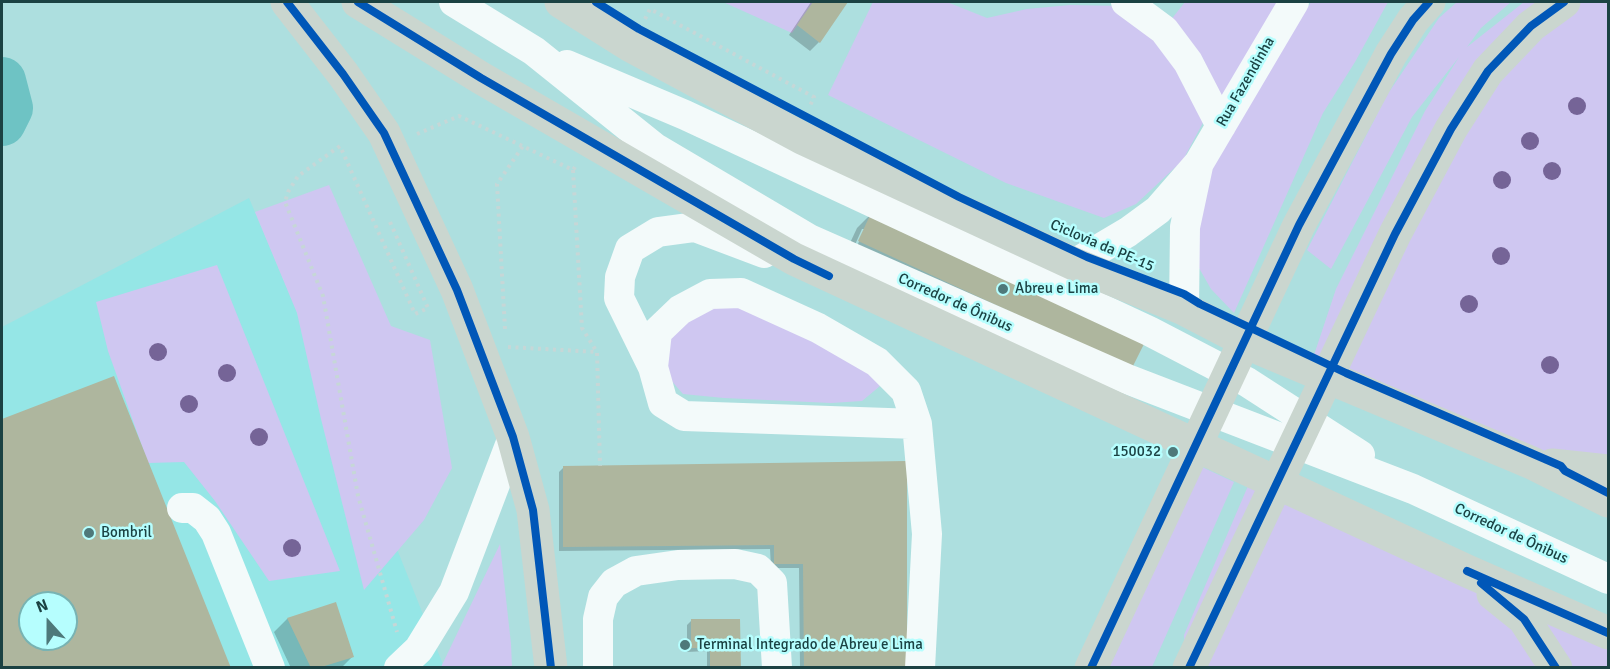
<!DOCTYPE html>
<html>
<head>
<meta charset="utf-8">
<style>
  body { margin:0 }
  #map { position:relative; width:1610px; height:669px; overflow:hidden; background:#addfdf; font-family:Signika,sans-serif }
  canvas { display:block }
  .frame { position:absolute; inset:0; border:3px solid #1b4243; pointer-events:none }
  .north { position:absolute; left:18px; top:591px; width:60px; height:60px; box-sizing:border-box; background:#b6fefe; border:2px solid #78b3b3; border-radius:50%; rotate:339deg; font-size:16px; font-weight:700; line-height:24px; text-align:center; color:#1b4243 }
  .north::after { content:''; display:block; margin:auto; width:21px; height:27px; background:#4e797a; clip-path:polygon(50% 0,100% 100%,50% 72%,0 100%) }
</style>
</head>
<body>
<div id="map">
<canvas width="1610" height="669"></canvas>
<div class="frame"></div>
<div class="north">N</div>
</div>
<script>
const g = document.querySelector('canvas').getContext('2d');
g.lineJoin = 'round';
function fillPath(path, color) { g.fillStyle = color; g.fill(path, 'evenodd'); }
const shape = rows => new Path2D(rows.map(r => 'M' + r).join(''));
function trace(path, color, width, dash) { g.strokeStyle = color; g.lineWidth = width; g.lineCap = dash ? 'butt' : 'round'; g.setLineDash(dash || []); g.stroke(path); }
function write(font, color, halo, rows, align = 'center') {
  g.font = font + ' Signika,sans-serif'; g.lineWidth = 5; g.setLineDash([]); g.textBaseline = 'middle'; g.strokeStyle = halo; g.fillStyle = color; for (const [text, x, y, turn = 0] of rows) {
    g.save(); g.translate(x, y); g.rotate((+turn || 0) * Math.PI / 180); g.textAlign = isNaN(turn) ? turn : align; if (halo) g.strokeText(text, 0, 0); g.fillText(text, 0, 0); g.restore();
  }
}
fillPath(shape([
  [249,198,393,539,444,667,2,668,2,327],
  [30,603,66,603,66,639,30,639]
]), '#95e6e6');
fillPath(shape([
  [723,2,813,2,792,33],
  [873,2,947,2,987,18,1027,9,1070,5,1122,6,1157,37,1206,117,1183,160,1136,204,1104,218,1006,183,828,95],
  [1185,2,1280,2,1220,99,1170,21],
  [1311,2,1388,2,1355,62,1323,113,1234,313,1211,289,1195,261,1206,168],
  [1457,2,1511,2,1481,28,1467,47,1524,2,1608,2,1608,462,1531,461,1311,364,1336,289,1425,111,1459,57,1412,117,1331,269,1307,250,1387,95,1439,18],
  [329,185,391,326,430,340,452,468,424,520,364,590,321,419,297,313,255,212],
  [217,265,340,571,269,581,215,501,184,462,148,463,108,351,96,302],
  [742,304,863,362,880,386,862,401,831,403,724,398,683,394,669,378,662,367,668,336,699,310],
  [1202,467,1234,482,1152,667,1109,668],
  [1251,479,1608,630,1608,667,1186,667,1184,635],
  [500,544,511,644,512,667,441,667]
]), '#cfc7f1');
fillPath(shape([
  [811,2,847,2,819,42,810,51,789,35],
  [874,211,1131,367,843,258,857,228],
  [862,229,865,229,856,248,854,247],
  [113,378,230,668,2,668,2,421],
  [30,603,66,603,66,639,30,639],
  [905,462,906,668,800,668,799,568,771,568,770,549,559,551,559,472,563,468],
  [335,604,353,656,341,668,291,668,274,632,287,619],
  [691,621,739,668,707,668,707,651,687,652,687,625]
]), '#0003');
trace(shape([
  [2,81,9,108,2,122]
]), '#6ec3c4', 48);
fillPath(shape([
  [813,2,848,2,820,43,797,25],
  [873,209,1147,338,1132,368,858,241],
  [114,376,231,668,2,668,2,419],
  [30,603,66,603,66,639,30,639],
  [907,461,907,668,804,668,803,564,774,564,774,545,563,547,563,466],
  [336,602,354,657,318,668,311,668,287,618],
  [691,619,740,619,741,668,710,668,710,648,691,648]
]), '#aeb69e');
trace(shape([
  [645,19,650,9,814,97,809,108],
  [417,134,459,116,573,170,575,167],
  [573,170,582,328,597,352,600,466],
  [390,222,428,308,415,314,340,146,298,176,288,192,285,202,323,296,358,496,397,632],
  [505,329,497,184,523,146],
  [508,347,597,352]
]), '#c6d7d7', 4, [3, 4.5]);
trace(shape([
  [454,2,534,51,655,148,809,239,1127,379,1413,489,1608,579],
  [1126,2,1164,30,1188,62,1221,126],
  [567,65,685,115,1149,331,1247,382,1360,455],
  [764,253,695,227,658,232,630,249,620,277,619,298,653,367,663,403,684,416,917,424],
  [1074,264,1128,232,1158,210,1199,163,1294,2],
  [1184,309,1185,227,1198,166],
  [653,367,657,332,680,310,710,294,741,293,818,328,877,362,906,391,917,424,927,534,920,668],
  [182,508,193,508,207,519,216,533,270,668],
  [399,668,419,649,454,592,513,437],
  [598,668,598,619,603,597,614,583,636,571,678,565,735,564,758,569,772,583,777,668]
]), '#f3fafa', 30);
trace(shape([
  [287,2,343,74,384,133,457,290,513,437,533,510,551,668],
  [358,2,481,78,794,259,1467,571,1608,633],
  [561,2,631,46,802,138,1074,264,1184,309,1263,350,1532,463,1608,501],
  [1552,465,1608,471],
  [1493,594,1524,619,1556,668],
  [1091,668,1299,225,1391,54,1413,20,1429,2],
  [1189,668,1395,234,1451,129,1488,71,1531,26,1564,2]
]), '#cad6cf', 33);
trace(shape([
  [287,2,343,74,384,133,457,290,513,437,533,510,551,668],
  [358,2,481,78,794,259,829,276],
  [596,2,639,29,959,197,1087,257,1184,294,1200,304,1346,373,1561,466,1565,471,1608,493],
  [1467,571,1608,633],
  [1481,583,1524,619,1556,668],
  [1091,668,1299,225,1391,54,1413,20,1429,2],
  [1189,668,1395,234,1451,129,1488,71,1531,26,1564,2]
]), '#0057b8', 8);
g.fillStyle = '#756497';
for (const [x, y] of [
  [1577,106],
  [1530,141],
  [1552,171],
  [1502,180],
  [1501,256],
  [1469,304],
  [158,352],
  [1550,365],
  [227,373],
  [189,404],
  [259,437],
  [292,548]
]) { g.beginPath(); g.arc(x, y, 9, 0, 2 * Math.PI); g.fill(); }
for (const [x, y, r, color] of [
  [1003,289,6,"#4e797a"],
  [1173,452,6,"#4e797a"],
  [89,533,6,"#4e797a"],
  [685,645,6,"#4e797a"]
]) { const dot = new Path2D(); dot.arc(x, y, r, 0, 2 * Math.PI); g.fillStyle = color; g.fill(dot); trace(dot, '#b6fefe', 2); }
write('15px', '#1b4243', '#b6fefe', [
  ["Rua Fazendinha",1246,82,-60],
  ["Ciclovia da PE-15",1102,246,23],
  ["Corredor de Ônibus",955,303,24],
  ["Corredor de Ônibus",1511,534,25]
]);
write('15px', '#1b4243', '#b6fefe', [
  ["Abreu e Lima",1015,289],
  ["150032",1161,452,"right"],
  ["Bombril",101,533],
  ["Terminal Integrado de Abreu e Lima",697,645]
], 'left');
</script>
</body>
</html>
